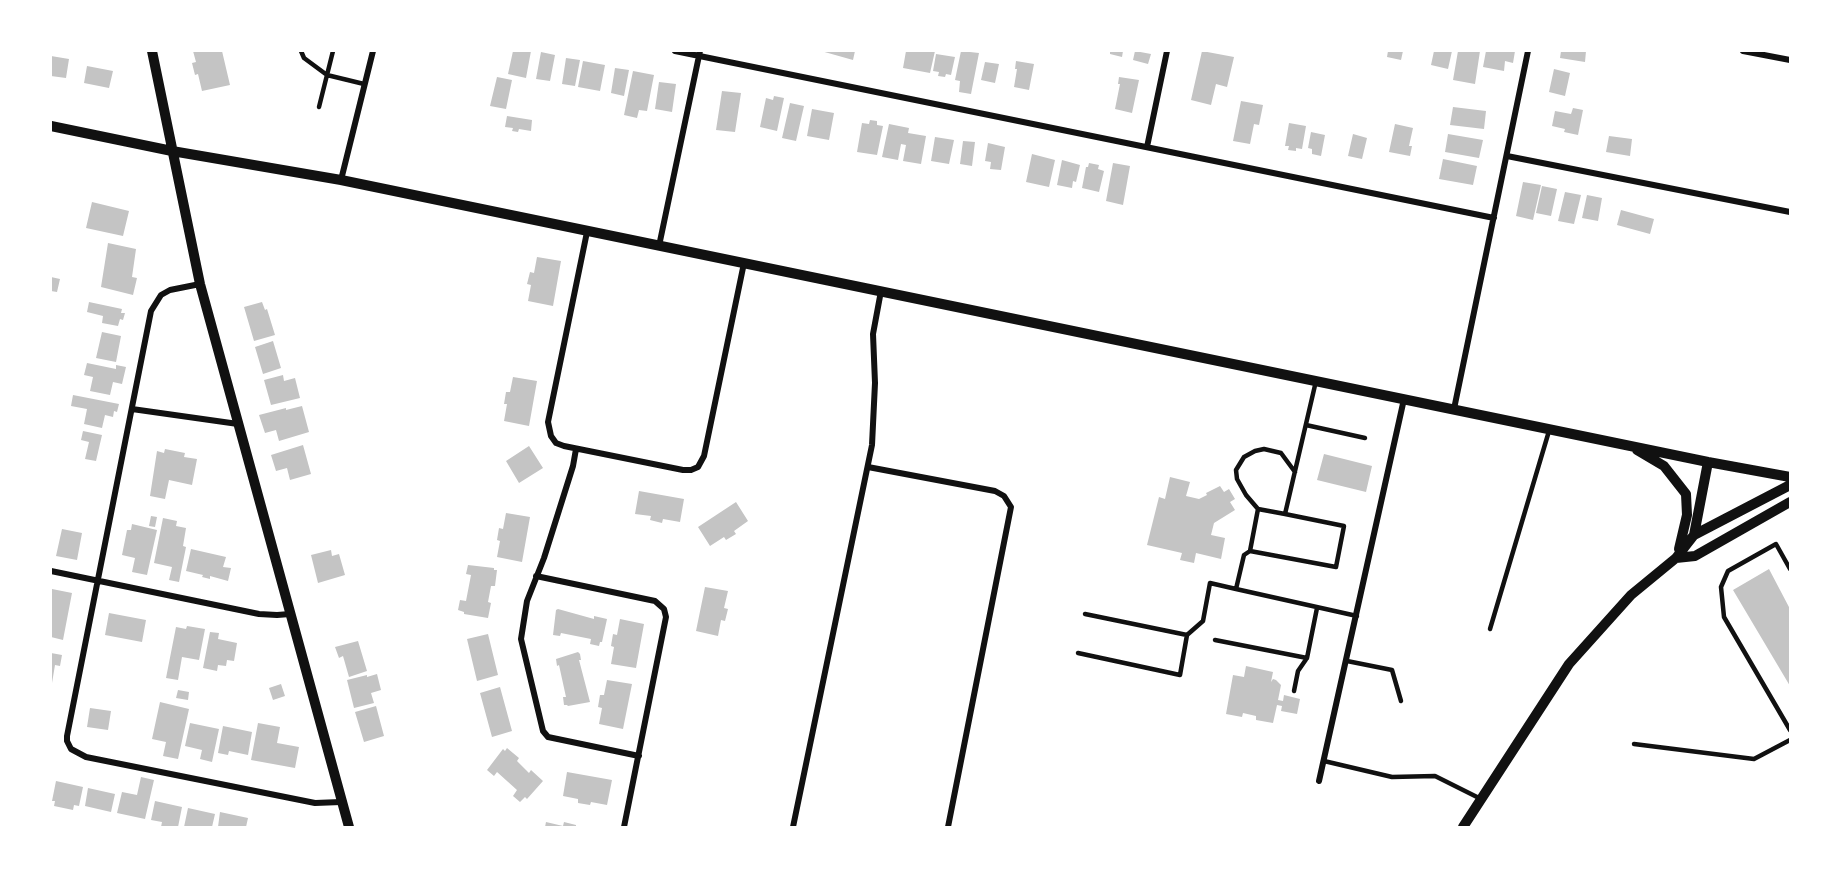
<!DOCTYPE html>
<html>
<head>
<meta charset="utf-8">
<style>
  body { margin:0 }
  #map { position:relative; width:1841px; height:878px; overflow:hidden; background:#fff; font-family:"Titillium Web",sans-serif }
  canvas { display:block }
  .frame { position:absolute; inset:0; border:52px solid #fff; pointer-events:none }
</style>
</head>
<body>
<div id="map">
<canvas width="1841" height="878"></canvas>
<div class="frame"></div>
</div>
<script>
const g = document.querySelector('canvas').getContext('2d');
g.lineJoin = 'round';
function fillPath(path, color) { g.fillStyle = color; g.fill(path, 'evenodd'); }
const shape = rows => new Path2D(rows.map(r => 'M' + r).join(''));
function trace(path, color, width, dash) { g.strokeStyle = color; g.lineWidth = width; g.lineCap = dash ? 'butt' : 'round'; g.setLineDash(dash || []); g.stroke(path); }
fillPath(shape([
  [193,51,222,51,230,85,202,91,198,74,195,75,192,63,196,62],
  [513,51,531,51,526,78,508,74],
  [821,51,855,51,853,60],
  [906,51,935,51,930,73,903,68],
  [961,51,979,53,971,94,959,92,960,81,955,80],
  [1110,51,1123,51,1122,57,1110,54],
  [1135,51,1151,54,1148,64,1133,60],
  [1202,51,1234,57,1227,87,1216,84,1211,105,1191,100],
  [1388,51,1403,51,1401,60,1387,57],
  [1434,51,1452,51,1448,69,1431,65],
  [1458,51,1480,51,1475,84,1453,80],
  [1486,51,1515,51,1513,63,1505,61,1504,71,1483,67],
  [1561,51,1586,51,1585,62,1560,58],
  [541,52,555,55,550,81,536,79],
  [936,54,955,57,951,75,946,74,945,77,938,76,939,72,933,71],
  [51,56,69,59,66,78,51,76],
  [566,58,580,60,575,86,562,84],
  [583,61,605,65,600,91,578,87],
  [1016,61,1034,64,1029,90,1014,87,1017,69,1015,69],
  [985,62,999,64,995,83,981,80],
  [87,66,113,71,109,88,84,83],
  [615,68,629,70,624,96,611,93],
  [1554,69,1570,73,1565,96,1549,92],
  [633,71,654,75,647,111,639,110,637,118,624,115],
  [497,77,512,80,506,109,490,106],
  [1119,77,1139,80,1132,113,1115,109,1120,84,1118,84],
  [659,82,676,84,672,112,655,109],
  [722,91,741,93,735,132,716,130],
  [774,96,784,98,777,131,760,127,766,98,773,100],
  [1241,101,1263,105,1259,125,1254,124,1250,144,1233,141],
  [790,103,804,106,796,141,782,138],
  [1453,107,1486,111,1484,129,1450,125],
  [1573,108,1583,110,1578,135,1564,132,1565,129,1552,126,1555,111,1571,114],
  [812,109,834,113,829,140,807,136],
  [507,116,532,120,531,131,519,129,518,132,512,131,513,128,505,127],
  [870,120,877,121,877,125,883,126,877,155,857,152,862,123,869,124],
  [1289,123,1306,126,1302,149,1296,148,1296,151,1288,150,1289,146,1285,146],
  [889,124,909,128,908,133,926,136,921,164,903,161,906,145,901,144,898,160,882,157],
  [1395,124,1413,128,1409,146,1412,146,1410,156,1389,152],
  [1311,132,1325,135,1321,156,1312,154,1312,149,1308,148],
  [1353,134,1367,138,1362,159,1348,156],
  [1448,134,1483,140,1479,158,1445,152],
  [1609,136,1632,139,1630,156,1606,152],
  [935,137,954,140,949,164,931,161],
  [963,141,975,142,972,166,960,164],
  [988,143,1005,147,1001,170,990,169,991,162,985,161],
  [1032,154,1055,160,1049,187,1026,182],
  [1443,159,1477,166,1473,185,1439,179],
  [1062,160,1080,165,1076,182,1073,181,1072,188,1057,185],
  [1089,163,1099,165,1098,169,1104,171,1099,192,1082,188,1086,167,1088,167],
  [1113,163,1130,166,1123,205,1106,201],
  [1523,182,1541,185,1533,220,1516,216],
  [1542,186,1557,189,1551,216,1536,213],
  [1565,192,1581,195,1574,224,1558,221],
  [1587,195,1602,198,1598,221,1582,218],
  [92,202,129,211,123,236,86,228],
  [1621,210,1654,219,1650,234,1617,225],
  [108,243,136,249,132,277,137,278,133,295,101,287],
  [537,257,561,261,553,306,528,301,531,285,527,284,530,272,534,273],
  [51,277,60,279,57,292,51,291],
  [89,302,122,309,121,313,125,313,123,320,120,319,118,326,102,323,103,316,87,312],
  [262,302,265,310,267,309,275,335,254,341,244,307],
  [102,332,121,336,116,362,96,358],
  [273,341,281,368,263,374,255,347],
  [87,363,116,369,116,365,126,367,122,384,113,382,110,395,90,391,93,377,84,375],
  [283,375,284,381,295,378,300,398,271,405,264,380],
  [513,377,537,381,529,426,504,421,507,404,504,404,506,392,510,392],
  [73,395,119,404,117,412,114,411,113,417,105,415,102,428,84,424,87,409,71,406],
  [302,406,309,432,279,441,276,430,265,433,259,415,286,408,286,410],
  [83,431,102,435,96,461,85,459,89,442,81,440],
  [303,445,311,474,290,480,287,468,276,471,271,455],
  [529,446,543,468,519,483,506,461],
  [165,449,185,453,184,457,197,459,192,485,169,480,165,499,150,496,157,451,164,453],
  [1324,454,1372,466,1366,492,1317,480],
  [1170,477,1190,482,1186,496,1199,499,1207,495,1206,493,1220,486,1224,492,1229,489,1235,499,1230,502,1235,510,1214,523,1211,535,1225,538,1221,559,1196,553,1194,563,1180,560,1182,553,1147,545,1159,497,1165,499],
  [639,491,684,499,680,522,663,519,662,523,650,520,651,516,635,514],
  [736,502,748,521,734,531,736,534,726,540,724,537,710,546,698,527],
  [506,513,530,517,522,562,497,557,500,541,497,540,499,528,503,529],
  [151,516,157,517,155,527,149,526],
  [163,518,177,521,176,526,186,528,183,546,186,547,179,582,169,580,172,567,154,563],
  [132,524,157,530,147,575,132,572,135,558,122,555,127,530,131,530],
  [62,529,82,533,77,560,56,556],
  [191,549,226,557,223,567,231,568,228,581,210,576,210,579,202,577,203,575,186,571],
  [331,550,332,556,339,554,345,575,318,583,311,555],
  [468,565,494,568,494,570,497,570,495,586,491,586,488,602,491,603,488,618,464,614,464,612,458,610,460,600,466,601,471,575,466,574],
  [1769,569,1790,609,1790,686,1733,590],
  [705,587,728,591,724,608,728,609,725,621,721,620,718,636,696,631],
  [52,589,72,593,63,640,51,637],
  [558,609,594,619,594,616,607,619,602,642,600,642,599,646,590,644,591,639,561,633,560,636,553,635,556,610],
  [109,613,146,620,142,642,105,635],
  [620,619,644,624,636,668,611,664,614,647,611,646,613,634,617,635],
  [187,626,205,629,199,660,182,657,178,680,166,678,176,627,186,629],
  [210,632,219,633,218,639,237,643,234,661,227,660,226,666,218,665,217,671,203,668],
  [488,634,498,675,477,681,467,639],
  [358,641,367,671,349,677,343,656,339,658,335,647],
  [578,652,580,654,581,660,579,660,590,702,568,706,567,705,564,705,563,697,566,697,559,665,557,666,556,659],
  [51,653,62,655,60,666,55,665,52,683],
  [1246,666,1273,672,1271,682,1273,679,1276,680,1281,685,1278,700,1283,701,1284,695,1300,699,1297,714,1281,711,1282,706,1277,705,1273,723,1256,720,1256,716,1243,713,1242,717,1226,714,1233,675,1244,677],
  [377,674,381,690,371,693,374,703,354,708,347,680,367,675,367,677],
  [607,680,632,684,623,729,599,724,602,708,598,707,600,695,604,695],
  [281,684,285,696,273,700,269,688],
  [500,687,512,731,492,737,480,693],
  [178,690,189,692,188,700,176,698],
  [160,702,189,709,178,759,163,756,166,742,152,739],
  [376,706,384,736,364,742,355,712],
  [90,708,111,711,108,730,87,727],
  [190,723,219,729,212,762,200,759,202,750,185,746],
  [258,723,280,727,277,743,299,747,295,768,251,760],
  [223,726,252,732,248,755,229,751,228,755,218,753],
  [507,748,519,758,517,761,529,773,531,770,543,781,527,799,525,797,520,802,513,796,517,790,497,772,494,776,487,770,503,749,505,751],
  [567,772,612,780,607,805,591,802,590,805,578,803,578,799,563,796],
  [141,777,154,780,145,819,117,813,122,792,137,795],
  [56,781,83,787,79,806,74,805,73,810,54,806,55,801,52,801],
  [88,788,115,794,111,812,85,806],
  [155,801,182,807,178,827,161,827,162,822,151,820],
  [188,808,215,814,212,827,184,827],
  [220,812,248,818,246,827,218,827],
  [546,822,563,826,564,822,576,825,576,827,545,827]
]), '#c4c4c4');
trace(shape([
  [301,51,304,58,327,75,319,107],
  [333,51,327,75,364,84],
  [1306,425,1365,438],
  [1295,472,1281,453,1264,449,1255,451,1244,457,1236,470,1237,479,1246,495,1258,509,1285,514,1316,381],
  [1258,509,1250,551,1336,567,1344,526,1285,514],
  [1250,551,1244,555,1236,589,1357,616],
  [1790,569,1776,544,1728,571,1721,587,1724,617,1790,730],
  [1085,614,1187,635,1203,621,1210,583,1236,589],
  [1490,629,1549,431],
  [1215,640,1307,658,1317,608],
  [1078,653,1180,675,1187,635],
  [1347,661,1392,670,1401,701],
  [1294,691,1298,671,1307,658],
  [1634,744,1754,759,1790,740],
  [1324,761,1392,777,1435,776,1481,799]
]), '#111', 4.5);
trace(shape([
  [675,51,1494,218],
  [1743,51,1790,60],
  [1147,147,1167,51],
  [1507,156,1790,212],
  [341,180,373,51],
  [587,232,548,422,551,436,556,443,564,446,683,470,691,470,698,467,704,456,744,263],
  [659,246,700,51],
  [200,284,170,290,161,295,151,311,67,736,67,741,71,749,86,757,315,803,341,802],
  [132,409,238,424],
  [1454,409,1528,51],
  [576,449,573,466,544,558,527,601,521,639,543,731,548,737,639,756],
  [868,467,995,491,1004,496,1011,507,948,827],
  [51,571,259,614,277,615,290,614],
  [536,576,655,601,664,609,666,617,624,827],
  [1319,781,1404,399],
  [793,827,872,445,875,383,873,334,881,291]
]), '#111', 6);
trace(shape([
  [152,51,200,284,349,827],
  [51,126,172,151,341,180,1708,462,1790,477],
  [1637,450,1664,466,1686,494,1687,515,1679,549],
  [1694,535,1790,485],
  [1676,558,1695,556,1790,502],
  [1463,827,1569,664,1631,595,1676,558,1694,535,1708,462]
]), '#111', 10);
</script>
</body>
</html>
